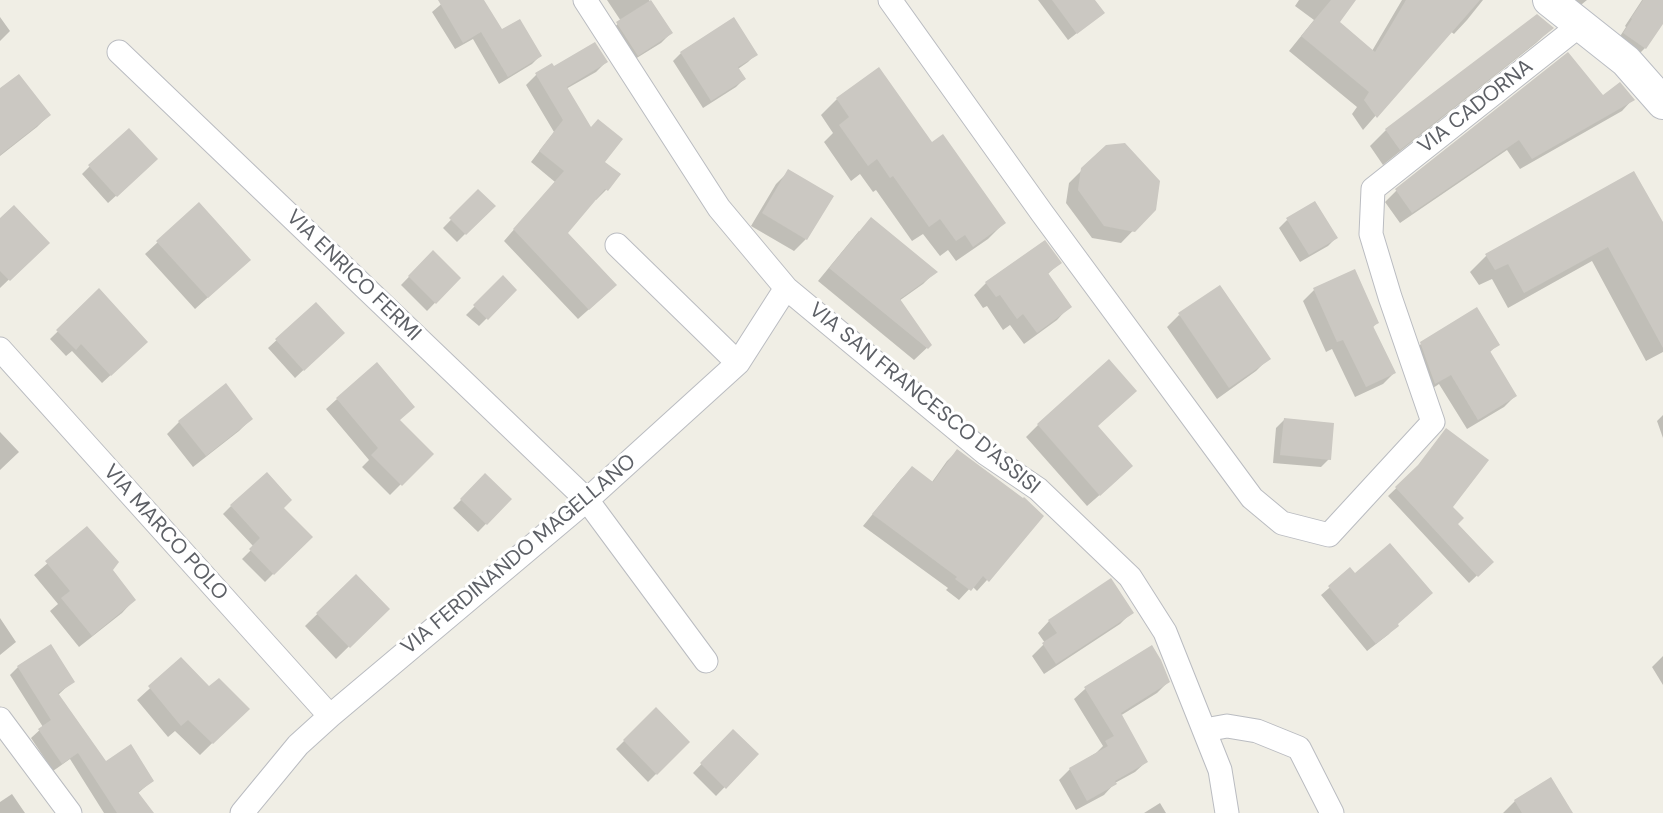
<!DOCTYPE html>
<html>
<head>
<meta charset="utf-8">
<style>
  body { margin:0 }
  canvas { display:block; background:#f0eee5 }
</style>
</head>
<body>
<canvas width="1663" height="813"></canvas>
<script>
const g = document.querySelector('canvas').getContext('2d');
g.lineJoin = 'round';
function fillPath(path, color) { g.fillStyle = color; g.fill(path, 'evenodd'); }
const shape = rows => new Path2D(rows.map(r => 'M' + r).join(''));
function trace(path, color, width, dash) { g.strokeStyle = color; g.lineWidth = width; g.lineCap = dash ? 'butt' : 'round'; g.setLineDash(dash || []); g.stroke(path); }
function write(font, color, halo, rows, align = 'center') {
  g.font = font + ' "DM Sans",sans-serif'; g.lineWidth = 6; g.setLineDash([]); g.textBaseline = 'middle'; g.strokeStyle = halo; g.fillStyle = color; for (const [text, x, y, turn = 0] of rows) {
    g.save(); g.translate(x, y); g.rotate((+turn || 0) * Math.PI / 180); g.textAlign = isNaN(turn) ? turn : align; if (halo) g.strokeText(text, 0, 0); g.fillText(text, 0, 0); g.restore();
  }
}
fillPath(shape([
  [446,0,482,0,501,32,540,56,532,64,499,84,473,39,455,49,432,12],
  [607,0,649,0,671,33,661,43,627,64,607,34,621,21],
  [1038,0,1093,0,1103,13,1068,40],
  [1299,0,1353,0,1337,23,1372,51,1402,0,1483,0,1467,20,1454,34,1450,31,1363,130,1352,114,1357,107,1289,51,1314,20,1295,6],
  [1554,0,1587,0,1571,13],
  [1642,0,1663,0,1663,21,1645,48,1638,55,1617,41,1626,27,1625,26],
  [0,17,10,31,0,41],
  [1552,28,1536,43,1383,165,1370,146,1386,130],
  [681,53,756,54,748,62,738,69,744,79,736,87,703,108,673,61],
  [606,62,596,72,566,89,590,129,602,162,619,174,606,190,596,200,595,199,566,233,605,295,578,319,504,241,555,182,531,162,554,132,526,85,536,75,554,68],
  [0,91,49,115,37,127,0,156],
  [1603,97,1633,99,1622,111,1520,169,1507,150,1400,223,1385,202,1396,191],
  [837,99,932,144,1004,223,988,239,956,261,948,250,940,256,923,234,912,241,876,190,873,192,860,174,851,181,824,142,833,133,821,115],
  [90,166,148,167,108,203,82,174],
  [1082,170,1154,209,1121,243,1092,238,1066,203,1069,183],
  [789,171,806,239,794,251,751,226,776,184],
  [478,192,493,206,457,242,443,228],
  [1287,220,1336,238,1328,246,1300,262,1279,228],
  [0,221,47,243,0,288],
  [1663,225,1663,352,1646,361,1592,261,1508,308,1492,279,1479,285,1470,272,1486,256],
  [859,231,935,272,923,284,899,301,930,345,914,360,818,281],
  [158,242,236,272,195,309,145,254],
  [433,252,459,278,427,311,401,285],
  [1059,263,1047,275,1069,307,1057,320,1024,344,1010,325,1003,330,987,306,983,308,974,295,986,283],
  [1354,272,1377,323,1372,328,1394,373,1383,384,1355,397,1332,349,1326,352,1303,301,1314,290],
  [503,278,515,290,479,326,466,315],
  [99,291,138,350,102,383,72,351,66,356,50,339],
  [316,304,334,341,295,378,268,348],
  [1179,315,1268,359,1256,371,1217,399,1167,327],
  [1421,344,1498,344,1489,353,1515,396,1504,407,1467,429,1439,384,1424,394,1410,355],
  [337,399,399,421,431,454,390,495,362,467,369,460,326,409],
  [1663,415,1663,438,1657,421],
  [251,419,239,431,193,467,167,434,179,422],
  [1284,420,1329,459,1321,467,1273,463,1276,428],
  [1038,425,1096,427,1119,478,1087,506,1026,437],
  [0,432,19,452,0,470],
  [957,451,1042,516,987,580,977,591,972,586,959,600,946,590,948,588,863,526,901,479,912,468,932,482,947,461],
  [1412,473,1451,507,1456,524,1491,562,1469,583,1388,496],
  [485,476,509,500,478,532,453,508],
  [231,506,310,537,265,582,242,559,254,547,223,514],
  [87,529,111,570,134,600,122,613,79,647,50,611,58,604,34,575],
  [1350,570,1396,624,1389,634,1367,651,1321,595],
  [356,576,387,609,336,659,305,626],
  [1131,613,1120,624,1044,674,1032,656,1045,643,1038,633,1049,621],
  [0,618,16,642,0,655],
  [1151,648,1168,682,1157,693,1120,716,1146,762,1135,772,1115,783,1104,795,1076,810,1059,780,1070,769,1096,753,1103,746,1074,699,1085,689],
  [1663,656,1663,685,1652,667],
  [181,660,209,688,247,709,200,755,175,731,168,737,137,700],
  [18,667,72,682,58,695,105,763,152,781,137,794,151,813,104,813,70,759,53,771,31,738,43,727,10,675],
  [656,709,688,742,648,782,616,749],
  [733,731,757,754,716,796,693,773],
  [1551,779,1571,813,1503,813,1515,801],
  [12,794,25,813,0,813,0,802],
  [1160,803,1166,813,1144,813]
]), '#0003');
fillPath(shape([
  [438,0,484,0,502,29,520,19,542,56,508,77,481,32,463,43],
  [651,0,673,33,638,56,616,22],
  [1052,0,1095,0,1105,13,1077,34],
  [1331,0,1356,0,1340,22,1375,52,1406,0,1480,0,1377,118,1364,100,1369,92,1301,36],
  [1643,0,1663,0,1663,24,1646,49,1623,33,1632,19,1631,18],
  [1537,14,1554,28,1400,150,1385,129],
  [734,17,758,55,738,67,746,79,711,101,680,52],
  [595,42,608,62,567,87,591,127,598,119,623,139,605,162,621,174,608,191,605,189,568,233,617,285,589,310,513,229,564,171,539,151,563,120,535,73,552,63,554,66],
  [1568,52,1603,95,1620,82,1635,100,1532,159,1519,140,1412,213,1395,189],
  [879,67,932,142,943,134,1006,223,973,247,965,235,956,241,940,219,929,227,893,176,890,178,877,159,868,166,839,125,849,117,836,98],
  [19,74,51,115,0,155,0,88],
  [129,128,158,159,117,197,88,165],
  [1125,143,1160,181,1156,210,1135,232,1104,226,1078,190,1081,168,1106,145],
  [788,169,834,196,807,240,762,213],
  [1634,171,1663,222,1663,348,1608,247,1524,293,1508,264,1495,270,1485,254],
  [478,189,496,206,466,235,449,218],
  [1315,201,1338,238,1309,255,1286,218],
  [199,202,251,260,208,298,156,241],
  [14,205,50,243,10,281,0,271,0,218],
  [871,217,938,272,900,299,932,345,928,349,829,268],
  [1045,240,1062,263,1048,273,1072,307,1037,333,1023,314,1017,319,1000,295,996,297,985,282],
  [433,250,461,278,436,304,408,276],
  [1355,269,1379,323,1373,326,1396,373,1366,387,1343,340,1337,342,1313,288],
  [503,275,517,290,488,320,473,305],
  [1220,285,1271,359,1229,388,1178,313],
  [99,288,148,342,111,376,81,344,76,350,56,330],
  [316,302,345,333,304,371,275,339],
  [1477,307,1500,345,1490,351,1517,396,1478,420,1451,375,1435,384,1420,342],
  [1109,359,1137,391,1098,426,1133,466,1100,496,1037,424],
  [377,362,415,407,400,420,434,454,402,486,371,455,378,448,336,398],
  [226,383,253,419,206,456,178,421],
  [1284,418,1334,423,1331,460,1280,455],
  [1446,428,1489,460,1453,507,1464,518,1458,524,1494,562,1478,577,1395,487,1418,465],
  [957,449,1023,498,1024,497,1044,516,989,582,983,576,971,591,955,579,957,577,872,514,912,466,933,482],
  [267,472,292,500,284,508,313,537,274,575,249,549,260,538,230,505],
  [485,473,512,499,487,525,460,499],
  [87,526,119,562,113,570,136,600,92,636,61,598,70,591,45,561],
  [1390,543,1433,593,1398,624,1399,626,1376,644,1328,586,1350,567,1355,573],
  [356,574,390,609,350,648,316,613],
  [1111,578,1134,613,1056,664,1042,643,1057,633,1048,620],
  [51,644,75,682,58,693,106,761,131,744,154,781,138,792,154,813,117,813,78,753,62,764,38,729,51,720,17,666],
  [1152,645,1161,660,1170,682,1121,713,1148,762,1115,781,1117,784,1087,801,1069,768,1108,746,1105,741,1114,736,1084,687],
  [181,657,209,686,219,678,250,709,213,744,188,720,181,726,148,686],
  [656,707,690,742,657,775,623,740],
  [733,729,759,754,726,789,700,763],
  [1551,777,1573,813,1522,813,1514,800]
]), '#cbc8c2');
const street = shape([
  [585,0,719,208,786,288,985,453,1038,489,1130,577,1165,632,1220,770,1227,813],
  [890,0,1042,213,1252,498,1282,523,1329,535,1433,422,1390,297,1371,234,1373,189,1580,25],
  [119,52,587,500,706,661],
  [617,245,738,363],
  [0,349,330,716],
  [0,719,70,813],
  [1205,730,1227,726,1257,731,1299,748,1332,813],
  [242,813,298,745,330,716,587,500,738,363,786,288]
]);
const secondary = shape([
  [1549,0,1626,61,1663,103]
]);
trace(street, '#babcc1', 25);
trace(secondary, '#babdc3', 34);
trace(street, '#fff', 23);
trace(secondary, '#fff', 32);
write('21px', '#5d6066', '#fff', [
  ["VIA CADORNA",1476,107,-38],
  ["VIA ENRICO FERMI",353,276,44],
  ["VIA SAN FRANCESCO D'ASSISI",924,399,39],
  ["VIA MARCO POLO",165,533,48],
  ["VIA FERDINANDO MAGELLANO",519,555,-40]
]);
</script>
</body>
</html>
